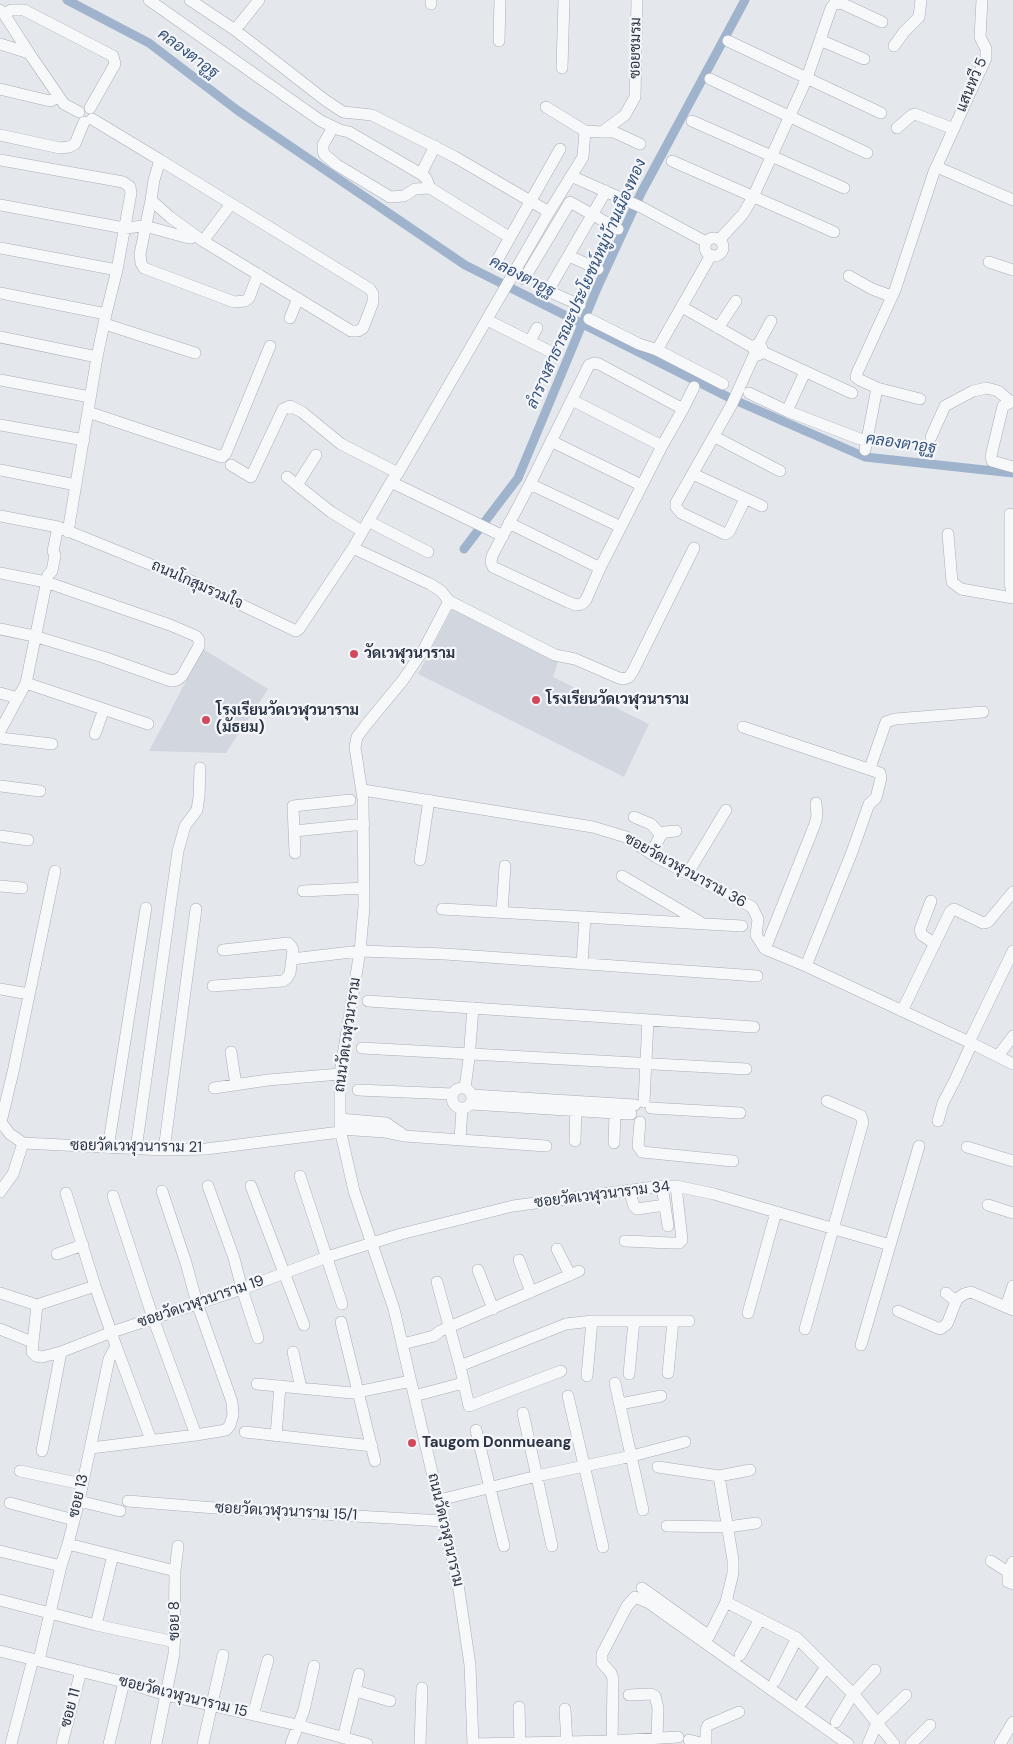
<!DOCTYPE html>
<html>
<head>
<meta charset="utf-8">
<style>
  body { margin:0 }
  canvas { display:block; background:#e4e7ec }
</style>
</head>
<body>
<canvas width="1013" height="1744"></canvas>
<script>
const g = document.querySelector('canvas').getContext('2d');
g.lineJoin = 'round';
function fillPath(path, color) { g.fillStyle = color; g.fill(path, 'evenodd'); }
const shape = rows => new Path2D(rows.map(r => 'M' + r).join(''));
function trace(path, color, width, dash) { g.strokeStyle = color; g.lineWidth = width; g.lineCap = dash ? 'butt' : 'round'; g.setLineDash(dash || []); g.stroke(path); }
function write(font, color, halo, rows, align = 'center') {
  g.font = font + ' "DM Sans",Sarabun,sans-serif'; g.lineWidth = 4.5; g.setLineDash([]); g.textBaseline = 'middle'; g.strokeStyle = halo; g.fillStyle = color; for (const [text, x, y, turn = 0] of rows) {
    g.save(); g.translate(x, y); g.rotate((+turn || 0) * Math.PI / 180); g.textAlign = isNaN(turn) ? turn : align; if (halo) g.strokeText(text, 0, 0); g.fillText(text, 0, 0); g.restore();
  }
}
fillPath(shape([
  [453,608,558,662,553,677,649,724,624,777,418,674],
  [203,649,268,689,226,753,149,751]
]), '#d2d6de');
trace(shape([
  [67,0,149,43,237,110,465,265,730,398,865,457,1013,473],
  [464,549,518,478,598,286,641,193,745,0]
]), '#9fb4cc', 9);
const minor = shape([
  [149,0,321,121,340,130,349,132,421,174,426,178,430,188,509,237],
  [190,0,235,30,325,100,343,112,372,115,455,157,549,212],
  [431,4,431,0],
  [0,10,4,14,29,53],
  [4,14,11,10,24,10,113,56,115,64,90,108],
  [235,30,259,0],
  [820,40,864,59],
  [499,41,500,0],
  [728,41,881,113],
  [0,44,29,53,64,104,79,112],
  [894,46,904,32,919,17,921,0],
  [562,68,564,0],
  [710,79,867,153],
  [0,89,50,101,59,97],
  [546,107,585,131],
  [92,119,160,160],
  [692,121,844,188],
  [333,127,323,145,323,150,324,154,337,165,390,197,404,196,415,189,430,188],
  [897,128,912,115,915,114,954,129],
  [602,132,614,132,640,144],
  [0,135,60,148,69,147,75,144,84,122],
  [0,160,123,182,130,187,131,193,117,270,106,314,97,357,68,532],
  [160,160,370,289,373,294,373,302,363,328,358,331,351,331,203,241,170,217,151,200,154,180,160,160],
  [672,161,834,232],
  [937,167,1013,200],
  [421,174,435,146],
  [571,176,641,207,706,242],
  [151,200,140,254,141,263,144,268,234,302,245,301,249,298,258,274],
  [0,205,124,228,145,226,185,237,191,238,196,236],
  '705 247a9 9 0 1 1 18 0a9 9 0 1 1-18 0Z',
  [720,239,743,214,753,197,807,78,831,8,834,4,841,3,882,22],
  [203,241,231,204],
  [0,248,117,270],
  [711,255,657,350,723,384],
  [569,256,598,269],
  [989,262,1013,270],
  [495,264,560,149],
  [849,276,872,289,891,296],
  [524,279,570,202,618,229],
  [0,293,106,314],
  [580,305,548,291,606,191],
  [682,307,754,348],
  [290,318,298,298],
  [589,319,639,344,657,350],
  [487,320,551,352],
  [105,324,195,353],
  [718,328,736,301],
  [0,337,97,357],
  [530,341,537,328],
  [758,345,771,321],
  [763,352,758,355,755,353,754,349,756,345,761,346,763,352,852,393],
  [0,380,90,397],
  [877,388,920,399],
  [749,393,787,411,860,439],
  [572,400,662,446],
  [1013,401,1003,406,991,456,992,461,1013,467],
  [683,409,599,364,594,363,589,365,530,484,492,556,491,562,493,567,568,602,576,605,582,604,586,600,600,568,662,446,683,409,694,387],
  [787,411,805,372],
  [88,412,222,457,226,453,270,346],
  [0,425,84,440],
  [715,437,780,471],
  [931,437,945,406,973,391,987,388,998,391,1011,402],
  [551,441,641,485],
  [865,450,877,388,860,380,856,377,857,373,895,290,934,172,986,58,986,49,980,37,982,0],
  [316,455,297,485,331,512,362,531],
  [231,465,251,477,283,409,290,406,302,412,341,444,398,473],
  [0,470,76,485],
  [693,474,762,506],
  [287,477,297,485],
  [391,482,503,536],
  [530,484,621,527],
  [745,499,729,532,725,534,681,513,676,507,676,503,732,404,755,353],
  [1010,514,1010,583,1013,597],
  [0,516,58,527,196,583,296,631,299,629,353,548,391,482,398,473,549,212,583,157,585,131,602,132,625,115,635,97,637,0],
  [368,521,428,552],
  [509,523,600,568],
  [948,534,952,582,961,589,1013,598],
  [353,548,430,584,441,591,449,601,424,649,403,680,366,725,357,737,355,747,363,799,364,907,360,951,340,1074,340,1129,354,1191,394,1309,458,1584,470,1665,473,1744],
  [0,573,46,582,170,625,196,636,199,640,199,646,182,676,177,680,171,681,103,657,34,636,0,629],
  [449,601,555,655,575,659,619,678,624,679,629,677,633,671,694,548],
  [26,683,148,724],
  [0,693,18,698],
  [743,727,880,773,881,778,876,798,869,804,852,852,806,966],
  [0,731,26,683,48,575,52,571,55,555,53,551,58,527],
  [95,734,104,709],
  [0,738,52,744],
  [870,768,886,722,895,719,983,712],
  [0,786,40,791],
  [363,790,593,827,626,837,656,857,752,907,758,919,756,935,765,949,806,966,969,1042,1013,1064],
  [634,817,651,824,661,835],
  [294,831,364,824],
  [0,836,28,840],
  [295,853,293,806,350,800],
  [651,853,661,835,665,832,676,831],
  [420,860,429,800],
  [688,873,726,810],
  [622,876,700,922],
  [0,886,22,888],
  [303,891,364,888],
  [931,901,920,930,922,935,935,944],
  [442,909,742,926],
  [502,912,505,866],
  [765,949,815,824,817,816,816,803],
  [292,959,360,951,445,954,757,976],
  [582,964,585,917],
  [213,986,283,981,287,978,290,973,293,950,291,946,288,943,223,950],
  [0,989,29,994],
  [368,1001,754,1027],
  [902,1011,950,912,954,909,983,923,988,922,1013,892],
  [969,1042,1013,951],
  [362,1048,746,1069],
  [231,1052,236,1085],
  [998,1056,1013,1036],
  '452 1098a10 10 0 1 1 20 0a10 10 0 1 1-20 0Z',
  [214,1088,268,1080,340,1074],
  [465,1088,469,1059,473,1008],
  [358,1090,453,1094],
  [472,1095,635,1105],
  [644,1102,648,1020],
  [471,1104,631,1114],
  [651,1108,740,1113],
  [340,1119,386,1123,405,1136,385,1132,340,1129],
  [0,1121,10,1134,23,1143,164,1150,206,1149,340,1132],
  [938,1121,943,1103,955,1080,972,1043],
  [1,1122,13,1072,55,871],
  [640,1122,638,1146,642,1152,733,1161],
  [405,1136,546,1146],
  [460,1139,462,1109],
  [575,1141,576,1103],
  [614,1143,615,1113],
  [967,1147,1013,1161],
  [108,1148,146,908],
  [136,1149,178,851,185,826,197,810,199,797,200,768],
  [164,1150,196,909],
  [300,1176,342,1304],
  [208,1186,234,1258,242,1289,258,1338],
  [251,1186,304,1325],
  [662,1186,668,1226],
  [629,1190,634,1206,637,1209,665,1205],
  [0,1192,13,1174,23,1143],
  [113,1196,153,1318,196,1435],
  [988,1205,1013,1213],
  [625,1241,671,1243,679,1243,682,1240,676,1186],
  [557,1249,570,1275],
  [57,1254,83,1245],
  [519,1260,531,1292],
  [478,1270,493,1309],
  [437,1282,460,1366,469,1406,561,1371],
  [0,1293,37,1305,95,1286],
  [946,1293,952,1298,957,1299,964,1294,971,1292,1013,1310],
  [37,1305,32,1352,36,1356,42,1357,61,1352,112,1332,242,1289,327,1257,401,1234,513,1206,662,1186,676,1186,714,1194,890,1245],
  [1006,1307,1013,1286],
  [898,1311,940,1329,947,1324,957,1299],
  [748,1313,776,1212],
  [341,1322,375,1461],
  [0,1329,32,1342],
  [805,1329,863,1122,861,1116,857,1114,827,1101],
  [403,1344,434,1336,440,1331,579,1271],
  [861,1345,919,1146],
  [116,1346,151,1440],
  [293,1352,301,1388],
  [460,1366,566,1324,592,1321,689,1321],
  [668,1373,673,1321],
  [629,1374,634,1321],
  [587,1376,592,1321],
  [615,1383,643,1510],
  [257,1384,352,1393,411,1381],
  [414,1396,463,1383],
  [568,1396,603,1547],
  [620,1404,661,1396],
  [523,1413,552,1546],
  [476,1430,504,1546],
  [245,1432,372,1446],
  [276,1436,280,1386],
  [91,1448,196,1435,226,1430,230,1425,233,1415,232,1402,197,1303,186,1263,162,1191],
  [42,1451,61,1352],
  [658,1467,719,1476,750,1470],
  [20,1471,82,1484],
  [439,1500,537,1476,632,1456,685,1442],
  [79,1501,120,1511],
  [128,1501,215,1508,444,1521],
  [10,1503,74,1520],
  [667,1526,728,1527,756,1523],
  [68,1544,175,1571],
  [0,1551,61,1566],
  [991,1561,1008,1572],
  [1013,1562,1008,1572,1008,1582,1013,1584],
  [642,1588,709,1636,726,1602,733,1573,733,1560,719,1476],
  [0,1600,96,1625,175,1642],
  [726,1602,797,1638,856,1697,894,1744],
  [96,1625,113,1555],
  [0,1651,124,1682,166,1695,297,1725,367,1744],
  [740,1655,760,1619],
  [39,1660,61,1566,68,1544,79,1501,109,1359,116,1346,95,1286,66,1193],
  [775,1681,797,1638],
  [356,1691,390,1701],
  [629,1695,651,1694,655,1696,658,1708,657,1738],
  [802,1702,826,1667],
  [519,1707,520,1744],
  [565,1709,567,1744],
  [253,1715,268,1660],
  [836,1722,853,1694,875,1670],
  [343,1738,359,1674],
  [689,1740,704,1744],
  [11,1744,33,1659],
  [62,1744,81,1671],
  [109,1744,124,1682],
  [156,1744,174,1654,175,1571,178,1546],
  [203,1744,223,1655],
  [291,1744,304,1710,314,1666],
  [420,1744,422,1688],
  [473,1744,612,1741,678,1737],
  [612,1744,613,1679,611,1673,602,1663,602,1654,627,1606,635,1597,649,1603,848,1744],
  [706,1744,706,1730,708,1725,739,1712],
  [868,1744,877,1723,906,1695],
  [911,1744,930,1725],
  [1000,1744,1013,1722]
]);
trace(minor, '#a9aeb7', 12);
trace(minor, '#f7f8fa', 11);
for (const [x, y, r, color] of [
  [354,654,5,"#d1495b"],
  [536,700,5,"#d1495b"],
  [206,720,5,"#d1495b"],
  [412,1443,5,"#d1495b"]
]) { const dot = new Path2D(); dot.arc(x, y, r, 0, 2 * Math.PI); g.fillStyle = color; g.fill(dot); trace(dot, '#f4f6f9', 2); }
write('15px', '#2b3445', '#f4f6f9', [
  ["ซอยชมรม",636,48,-89],
  ["แสนหวี 5",972,85,-67],
  ["ถนนโกสุมรวมใจ",197,585,24],
  ["ซอยวัดเวฬุวนาราม 36",685,871,29],
  ["ถนนวัดเวฬุวนาราม",348,1035,-82],
  ["ซอยวัดเวฬุวนาราม 21",136,1147,1],
  ["ซอยวัดเวฬุวนาราม 34",602,1195,-7],
  ["ซอยวัดเวฬุวนาราม 19",201,1302,-19],
  ["ซอย 13",79,1496,-77],
  ["ซอยวัดเวฬุวนาราม 15/1",286,1512,3],
  ["ถนนวัดเวฬุวนาราม",445,1530,77],
  ["ซอย 8",175,1621,-90],
  ["ซอยวัดเวฬุวนาราม 15",183,1697,14],
  ["ซอย 11",71,1708,-75]
]);
write('bold 15px', '#2b3445', '#f4f6f9', [
  ["วัดเวฬุวนาราม",364,654],
  ["โรงเรียนวัดเวฬุวนาราม",546,700],
  ["โรงเรียนวัดเวฬุวนาราม",216,711],
  ["(มัธยม)",216,728],
  ["Taugom Donmueang",422,1443]
], 'left');
write('italic 16px', '#34527a', '#f4f6f9', [
  ["คลองตาอูฐ",188,54,37],
  ["คลองตาอูฐ",522,277,27],
  ["ลำรางสาธารณะประโยชน์หมู่บ้านเมืองทอง",587,284,-66],
  ["คลองตาอูฐ",901,444,8]
]);
</script>
</body>
</html>
